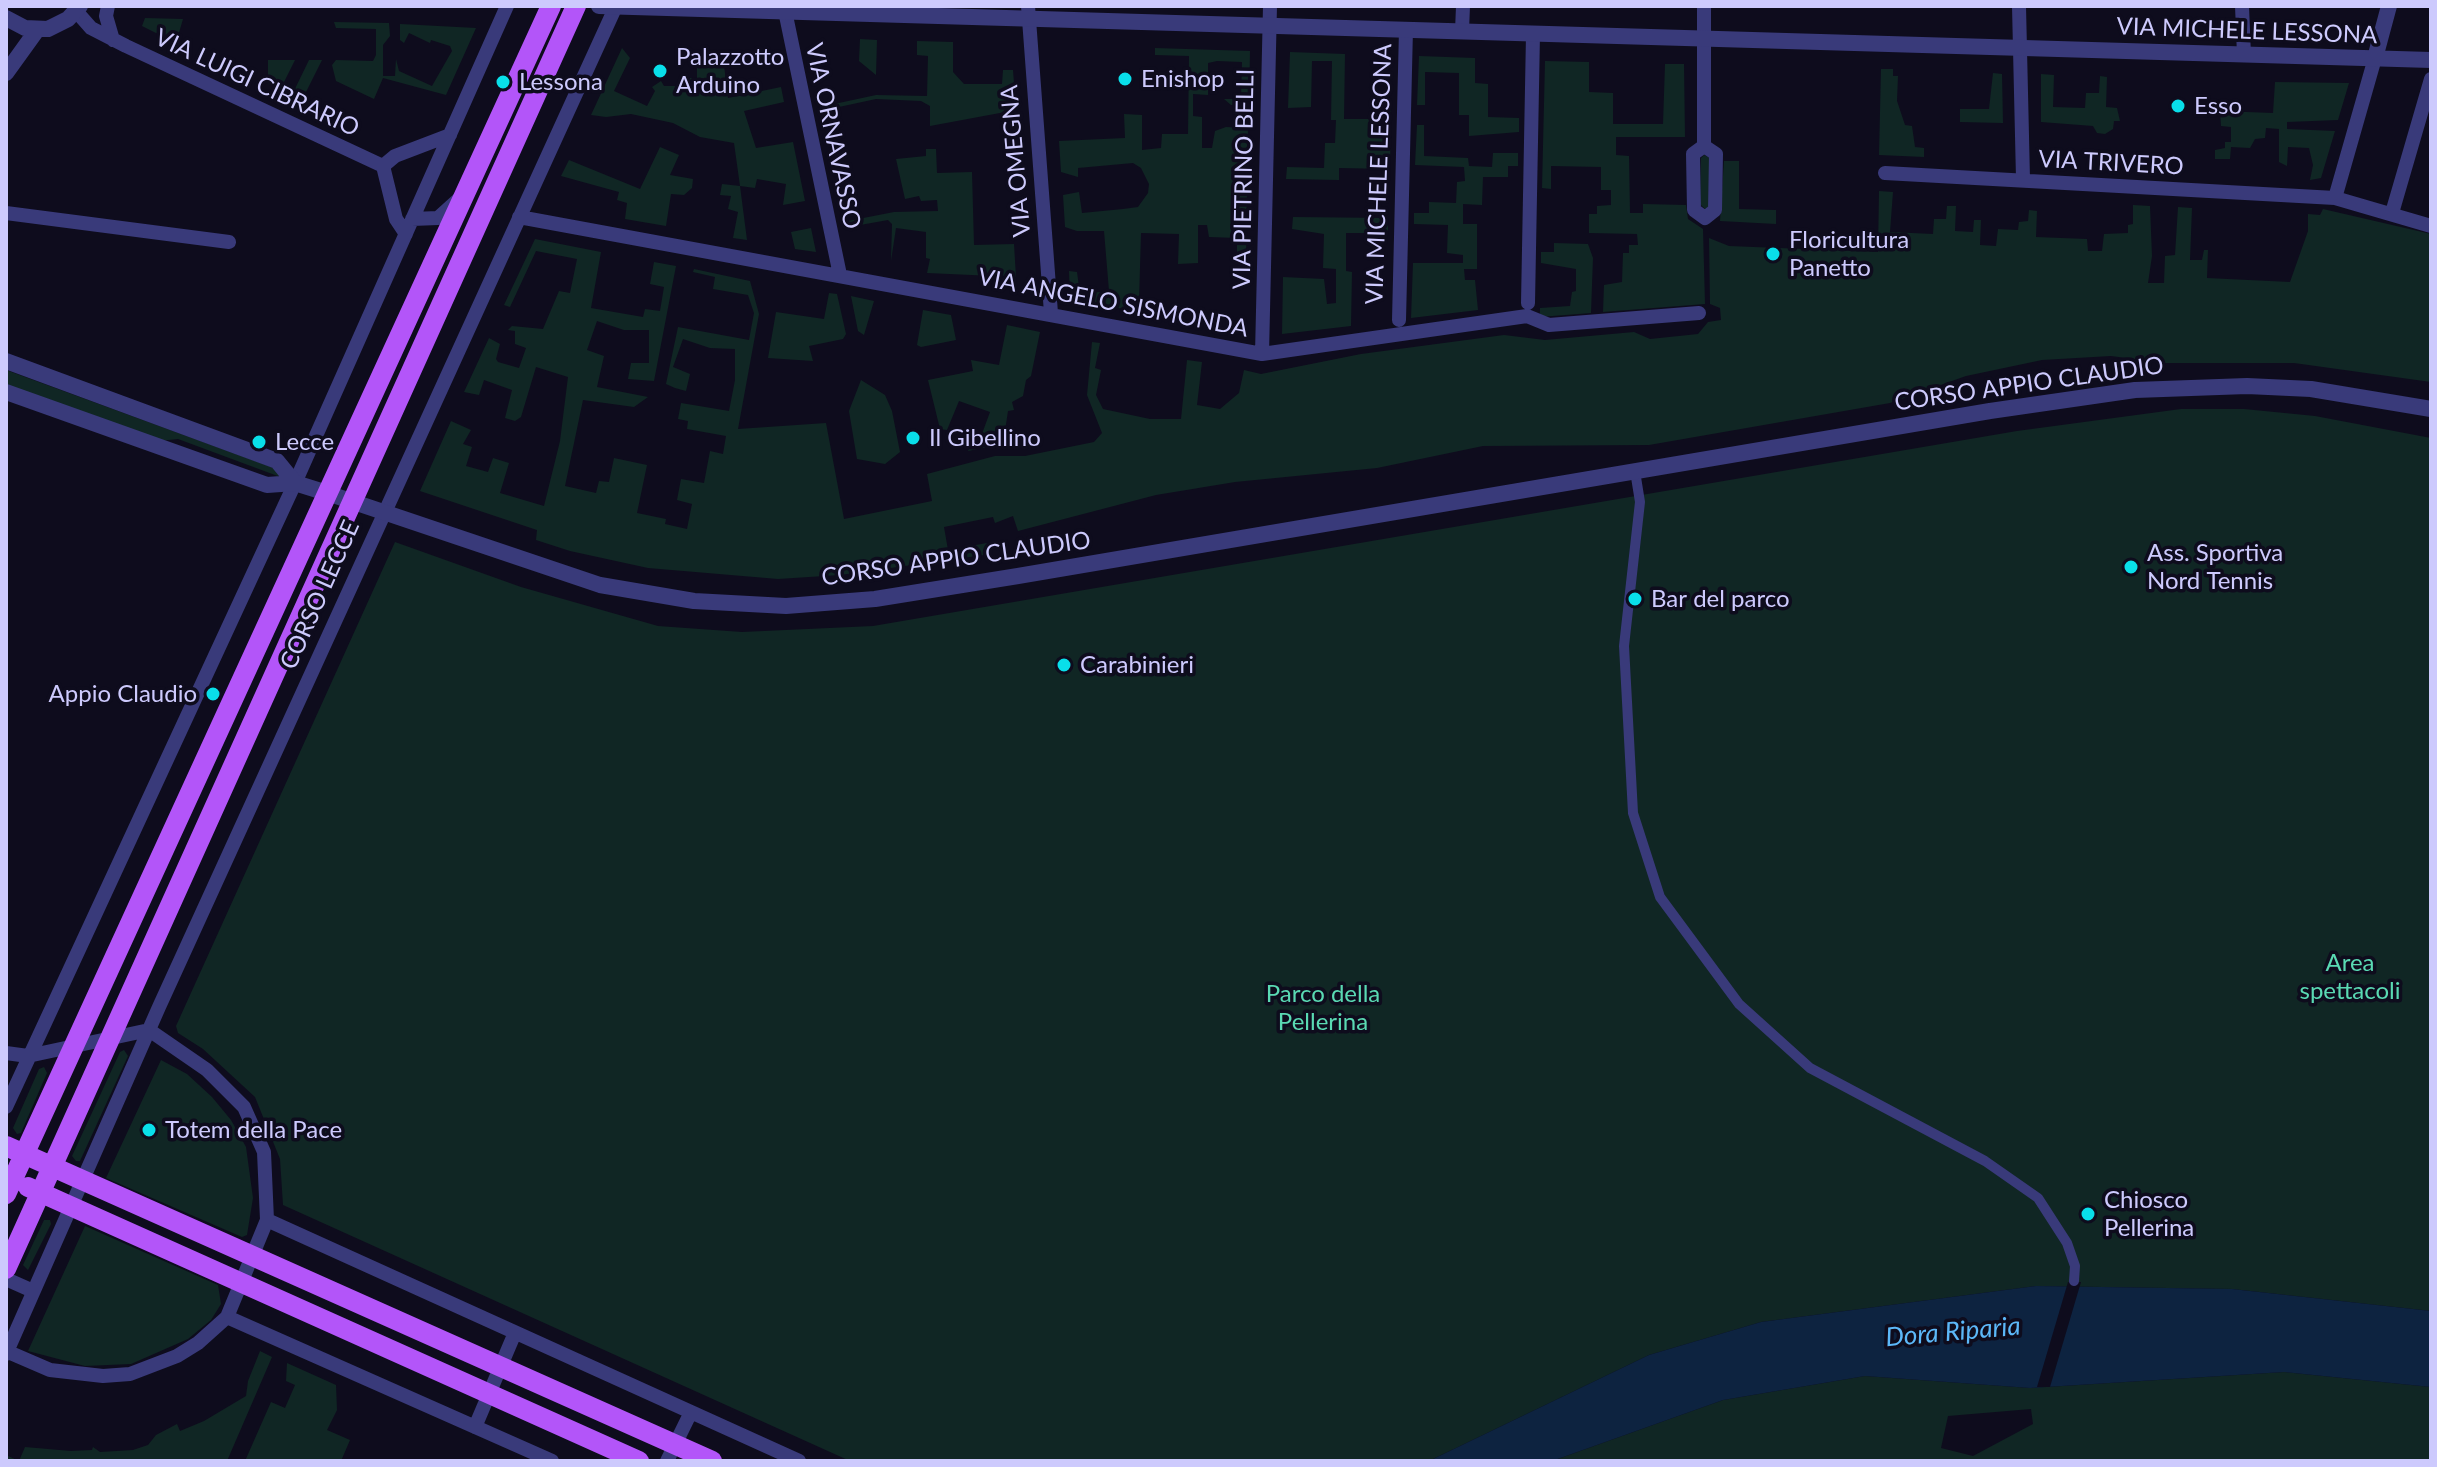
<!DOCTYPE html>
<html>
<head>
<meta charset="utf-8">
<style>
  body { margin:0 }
  #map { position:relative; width:2437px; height:1467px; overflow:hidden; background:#0e0c1d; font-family:Lato,sans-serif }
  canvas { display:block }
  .frame { position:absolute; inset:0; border:8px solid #cdcafd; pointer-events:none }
</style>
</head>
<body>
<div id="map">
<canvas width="2437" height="1467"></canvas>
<div class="frame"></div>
</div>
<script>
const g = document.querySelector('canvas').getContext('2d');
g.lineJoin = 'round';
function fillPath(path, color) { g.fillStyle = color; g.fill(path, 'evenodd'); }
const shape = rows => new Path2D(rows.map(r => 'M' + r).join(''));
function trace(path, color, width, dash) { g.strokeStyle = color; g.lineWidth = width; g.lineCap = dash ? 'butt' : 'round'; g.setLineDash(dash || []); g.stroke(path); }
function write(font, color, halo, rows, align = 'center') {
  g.font = font + ' Lato,sans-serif'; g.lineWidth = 7; g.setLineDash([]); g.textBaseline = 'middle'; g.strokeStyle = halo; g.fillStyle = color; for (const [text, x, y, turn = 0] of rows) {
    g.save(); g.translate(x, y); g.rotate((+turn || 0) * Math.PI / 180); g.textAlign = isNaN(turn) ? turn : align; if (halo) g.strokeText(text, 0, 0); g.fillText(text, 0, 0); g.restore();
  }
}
fillPath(shape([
  [145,18,183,19,176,43,142,26],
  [334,22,389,23,390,36,383,45,383,76,395,76,396,59,399,71,432,86,452,51,450,46,431,40,430,43,409,33,404,43,400,40,400,24,476,28,446,95,383,78,374,99,336,81,332,65,336,60,373,61,376,55,376,29,336,28],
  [860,39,877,40,876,75,859,61],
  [917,41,953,42,953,72,964,84,1002,84,1003,70,1013,70,1016,110,930,126,930,106,921,101,876,99,825,110,825,106,876,95,927,96,928,56,917,55],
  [622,48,630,58,614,91,647,106,655,91,652,87,661,81,664,86,686,86,686,78,697,78,697,65,724,65,728,98,781,87,784,102,744,111,756,148,793,142,805,201,783,205,786,184,757,179,755,188,740,186,747,240,733,238,738,212,728,209,731,196,720,195,722,184,740,186,734,143,700,137,673,123,631,114,606,117,591,115],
  [1155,48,1250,51,1249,106,1231,105,1224,99,1241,99,1242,62,1217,61,1208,63,1208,95,1193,94,1193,116,1202,117,1202,148,1212,148,1215,131,1226,127,1248,128,1246,261,1237,262,1237,238,1209,237,1207,225,1198,225,1198,263,1178,264,1179,234,1141,233,1139,302,1165,304,1167,317,1070,299,1069,271,1077,272,1080,294,1109,291,1104,231,1077,231,1065,227,1063,195,1079,192,1082,213,1123,209,1138,207,1148,193,1149,184,1141,168,1133,163,1078,168,1078,177,1061,172,1059,141,1125,138,1124,114,1142,115,1142,150,1161,148,1162,134,1188,134,1189,56,1155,55],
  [1290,52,1345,54,1344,119,1370,119,1370,99,1391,100,1390,169,1339,168,1339,180,1286,179,1287,167,1324,168,1325,143,1335,143,1336,120,1331,120,1332,61,1312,61,1311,107,1288,108],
  [1419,56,1475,58,1475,83,1488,84,1488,117,1519,118,1519,132,1469,136,1469,115,1459,115,1459,73,1425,72,1425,105,1417,105],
  [268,60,295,60,280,90,268,84],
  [309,60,322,60,302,100,292,95],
  [1545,61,1589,62,1589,92,1613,93,1613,124,1663,124,1665,64,1684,64,1685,137,1616,137,1616,155,1629,156,1630,213,1643,213,1643,204,1686,205,1688,219,1703,229,1705,304,1603,312,1604,285,1622,282,1623,253,1629,253,1629,245,1638,245,1637,234,1589,233,1589,214,1597,214,1597,206,1611,205,1611,190,1601,190,1601,167,1551,166,1551,189,1542,188],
  [1881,69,1893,69,1893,76,1898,76,1897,101,1905,125,1912,126,1915,147,1924,148,1924,157,1879,155],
  [1993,73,2002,74,2003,123,1960,122,1960,109,1989,109],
  [2041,74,2054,75,2053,107,2085,108,2086,93,2099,93,2100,76,2107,77,2106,107,2117,108,2120,121,2114,121,2113,129,2105,134,2097,133,2093,126,2041,122],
  [2275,82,2349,83,2338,120,2287,122,2287,129,2335,131,2321,178,2310,180,2313,165,2309,148,2288,147,2287,166,2279,162,2279,129,2266,128,2265,138,2255,139,2250,148,2231,147,2230,159,2215,159,2215,150,2225,148,2225,142,2231,142,2231,127,2221,126,2220,111,2273,113],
  [1417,125,1424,125,1424,156,1468,158,1469,166,1492,167,1493,153,1518,153,1518,166,1508,166,1508,177,1483,177,1482,205,1463,204,1463,224,1477,224,1477,269,1464,269,1465,280,1475,280,1478,310,1411,318,1413,263,1463,263,1463,255,1447,253,1448,225,1414,224,1414,213,1429,213,1429,202,1456,203,1457,182,1465,181,1464,167,1415,165],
  [660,147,679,155,670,175,693,179,692,188,684,195,671,194,666,226,625,219,627,203,617,200,619,192,561,176,569,160,640,189],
  [926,149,936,149,937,173,972,172,974,245,1014,244,1016,277,927,273,930,259,926,258,926,232,896,228,891,261,892,224,888,220,849,227,848,221,894,212,938,211,937,200,921,201,919,196,905,199,896,159,926,156],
  [1704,155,1710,158,1710,206,1705,209,1700,204,1701,158],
  [1724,161,1739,161,1739,209,1776,210,1776,224,1720,221],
  [1879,191,1893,192,1890,232,1933,234,1934,219,1946,219,1947,206,1956,206,1955,231,1973,232,1974,220,1981,220,1980,245,1996,246,1998,229,2018,230,2019,222,2028,221,2029,210,2037,211,2036,237,2087,239,2088,251,2102,251,2104,234,2128,233,2128,225,2133,224,2133,205,2150,206,2152,256,2148,283,2164,283,2165,256,2175,255,2178,207,2192,208,2190,260,2202,260,2204,250,2208,250,2207,278,2290,282,2308,231,2308,214,2320,215,2323,209,2431,234,2431,382,2294,363,2164,363,2111,356,2042,360,1966,376,1890,403,1649,445,1483,446,1377,468,1235,482,1156,495,1018,531,1013,516,995,523,993,517,944,527,948,550,998,541,984,555,840,575,778,579,648,568,570,551,536,540,537,530,420,491,451,421,471,430,463,444,472,447,466,466,488,472,493,458,509,463,500,493,544,506,560,441,568,377,536,367,521,417,515,421,505,418,512,390,484,380,479,395,464,392,489,338,500,344,496,359,498,362,519,368,526,348,515,344,515,331,508,330,512,326,543,329,559,291,570,293,577,259,536,251,510,307,504,305,535,239,601,252,591,308,643,317,645,309,660,311,664,287,650,284,654,262,676,266,654,381,628,379,631,363,649,363,649,330,624,330,597,321,587,350,604,356,597,387,648,397,634,407,583,400,565,486,596,493,599,481,609,482,614,458,647,465,637,513,666,519,665,524,687,529,692,504,677,500,681,479,704,483,710,451,723,454,726,436,687,429,688,421,678,419,681,403,729,411,735,380,735,349,710,348,683,339,673,367,690,374,686,391,675,388,666,384,678,327,749,340,754,313,748,295,713,289,715,277,693,272,694,269,750,281,759,314,738,429,826,423,844,519,932,501,927,474,995,456,1025,456,1094,442,1102,433,1087,395,1092,342,1100,343,1095,368,1101,370,1096,395,1103,409,1150,419,1181,419,1187,360,1202,362,1197,405,1220,409,1239,393,1244,370,1261,374,1361,354,1504,335,1545,340,1634,332,1650,339,1698,334,1708,322,1721,320,1720,308,1710,304,1709,238,1729,246,1878,252],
  [1293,217,1388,218,1388,233,1346,233,1346,271,1352,272,1351,326,1282,334,1283,277,1324,279,1327,304,1336,303,1336,269,1323,268,1324,234,1292,229],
  [811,228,816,252,795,249,791,232],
  [1554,243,1588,244,1593,258,1591,313,1540,317,1540,308,1570,306,1572,292,1576,291,1576,269,1541,263,1541,252,1554,252],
  [829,293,837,294,846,334,843,339,809,346,813,361,768,358,776,312,824,319],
  [851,296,874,301,864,335,858,331],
  [923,310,951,315,956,340,921,347,917,345],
  [1007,325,1040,332,1031,376,1026,380,1023,396,1012,402,1014,410,1008,411,1003,444,968,451,972,441,979,442,990,412,959,401,947,430,940,429,928,380,973,371,971,360,999,365],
  [6,370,285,472,283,478,178,439,159,441,6,385],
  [861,380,885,395,892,411,900,452,885,464,857,459,849,411],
  [2181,409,2244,409,2315,416,2431,438,2431,1311,2232,1289,2036,1286,1761,1322,1649,1355,1429,1461,850,1461,283,1205,280,1159,255,1097,203,1049,178,1033,176,1026,395,542,521,587,658,626,742,632,873,626,2017,431],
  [124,1050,128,1056,80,1161,76,1161,72,1156,120,1052],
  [161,1060,187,1074,212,1097,231,1120,246,1147,253,1198,247,1235,242,1237,106,1178],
  [44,1067,47,1073,21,1133,17,1134,13,1128,39,1069],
  [44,1220,50,1220,51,1224,28,1270,23,1265],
  [85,1226,218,1285,221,1304,211,1320,188,1339,131,1364,85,1366,28,1351],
  [260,1351,272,1357,227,1461,6,1461,6,1455,19,1461,25,1447,71,1451,92,1450,93,1447,100,1452,133,1450,148,1445,156,1435,177,1424,180,1431,204,1421,246,1396,248,1381],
  [287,1363,336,1385,337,1410,327,1430,350,1440,341,1461,245,1461,271,1402,285,1408,295,1385,286,1381],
  [2284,1372,2431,1387,2431,1461,1552,1461,1723,1400,1865,1376,2030,1388],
  [2031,1409,2033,1424,1973,1456,1941,1448,1948,1416]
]), '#102624');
fillPath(shape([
  [2036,1286,2232,1289,2431,1311,2431,1387,2284,1372,2030,1388,1865,1376,1723,1400,1552,1461,1429,1461,1649,1355,1761,1322]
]), '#0d2340');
fillPath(shape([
  [2068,1282,2081,1282,2050,1387,2037,1387]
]), '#0e0c1d');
trace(shape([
  [1635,471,1640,502,1624,646,1633,813,1660,897,1739,1004,1810,1068,1985,1161,2038,1198,2067,1243,2075,1266,2074,1281]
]), '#393a7a', 10);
trace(shape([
  [108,6,106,16,113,40],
  [784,6,840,275],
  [1028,6,1051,313],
  [1704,6,1704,146],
  [2019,6,2023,179],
  [2242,6,2244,55],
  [76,11,91,28,126,46,383,166],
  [1462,31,1463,6],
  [1704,146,1716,154,1715,210,1705,218,1694,210,1693,154,1704,146],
  [383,166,395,156,450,135],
  [383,166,396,219,406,234],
  [1885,173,2335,198,2431,226],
  [2335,198,2375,58],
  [6,213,229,242],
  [2392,213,2431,79],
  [519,217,1262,354,1527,316,1549,325,1699,313],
  [412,219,438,218,459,199],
  [1528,303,1533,34],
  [1399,320,1406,29],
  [1262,354,1270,6],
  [6,1053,28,1056,149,1030,207,1070,244,1107,264,1152,267,1220,227,1317,198,1343,177,1356,130,1374,103,1376,50,1370,6,1351],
  [6,1107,295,483,507,6],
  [267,1220,799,1461],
  [6,1279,33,1291],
  [227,1317,552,1461],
  [6,1354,159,1007,616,6],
  [475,1427,514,1335],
  [667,1461,691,1412]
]), '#393a7a', 14);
trace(shape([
  [599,6,2431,60],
  [6,18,25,28,48,29,68,19,80,6],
  [2375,58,2389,6],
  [6,73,37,30],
  [6,361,277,461,295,483],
  [6,392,267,485,295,483,327,493,600,585,694,601,786,606,875,599,1018,576,1990,411,2135,390,2247,386,2311,389,2431,409]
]), '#393a7a', 16);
trace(shape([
  [6,1146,712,1461],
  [28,1187,639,1461],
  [6,1194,551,6],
  [6,1269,576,6]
]), '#b355f9', 20);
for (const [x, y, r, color] of [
  [660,71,8,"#09dfea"],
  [1125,79,8,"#09dfea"],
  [503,82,8,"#09dfea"],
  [2178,106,8,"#09dfea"],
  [1773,254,8,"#09dfea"],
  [913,438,8,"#09dfea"],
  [259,442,8,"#09dfea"],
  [2131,567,8,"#09dfea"],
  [1635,599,8,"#09dfea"],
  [1064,665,8,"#09dfea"],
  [213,694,8,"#09dfea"],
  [149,1130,8,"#09dfea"],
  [2088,1214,8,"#09dfea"]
]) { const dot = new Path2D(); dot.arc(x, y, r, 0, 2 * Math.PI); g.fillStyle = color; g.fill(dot); trace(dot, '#0e0c1d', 3); }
write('24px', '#cdcafd', '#0e0c1d', [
  ["VIA MICHELE LESSONA",2247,31,2],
  ["VIA LUIGI CIBRARIO",257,83,25],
  ["VIA ORNAVASSO",833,136,78],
  ["VIA OMEGNA",1016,161,-95],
  ["VIA TRIVERO",2111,163,3],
  ["VIA MICHELE LESSONA",1379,174,-88],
  ["VIA PIETRINO BELLI",1244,179,-89],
  ["VIA ANGELO SISMONDA",1113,303,11],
  ["CORSO APPIO CLAUDIO",2029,384,-8],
  ["CORSO APPIO CLAUDIO",956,559,-8],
  ["CORSO LECCE",320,595,-66]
]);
write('24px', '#cdcafd', '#0e0c1d', [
  ["Palazzotto",676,57],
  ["Arduino",676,85],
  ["Enishop",1141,79],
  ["Lessona",519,82],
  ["Esso",2194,106],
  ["Floricultura",1789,240],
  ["Panetto",1789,268],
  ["Il Gibellino",929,438],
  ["Lecce",275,442],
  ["Ass. Sportiva",2147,553],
  ["Nord Tennis",2147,581],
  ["Bar del parco",1651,599],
  ["Carabinieri",1080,665],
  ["Appio Claudio",197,694,"right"],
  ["Totem della Pace",165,1130],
  ["Chiosco",2104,1200],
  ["Pellerina",2104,1228]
], 'left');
write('24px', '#5ad9b3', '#0e0c1d', [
  ["Area",2350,963],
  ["spettacoli",2350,991],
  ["Parco della",1323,994],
  ["Pellerina",1323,1022]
]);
write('italic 26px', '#5cb8f9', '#0e0c1d', [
  ["Dora Riparia",1953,1332,-5]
]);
</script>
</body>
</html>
